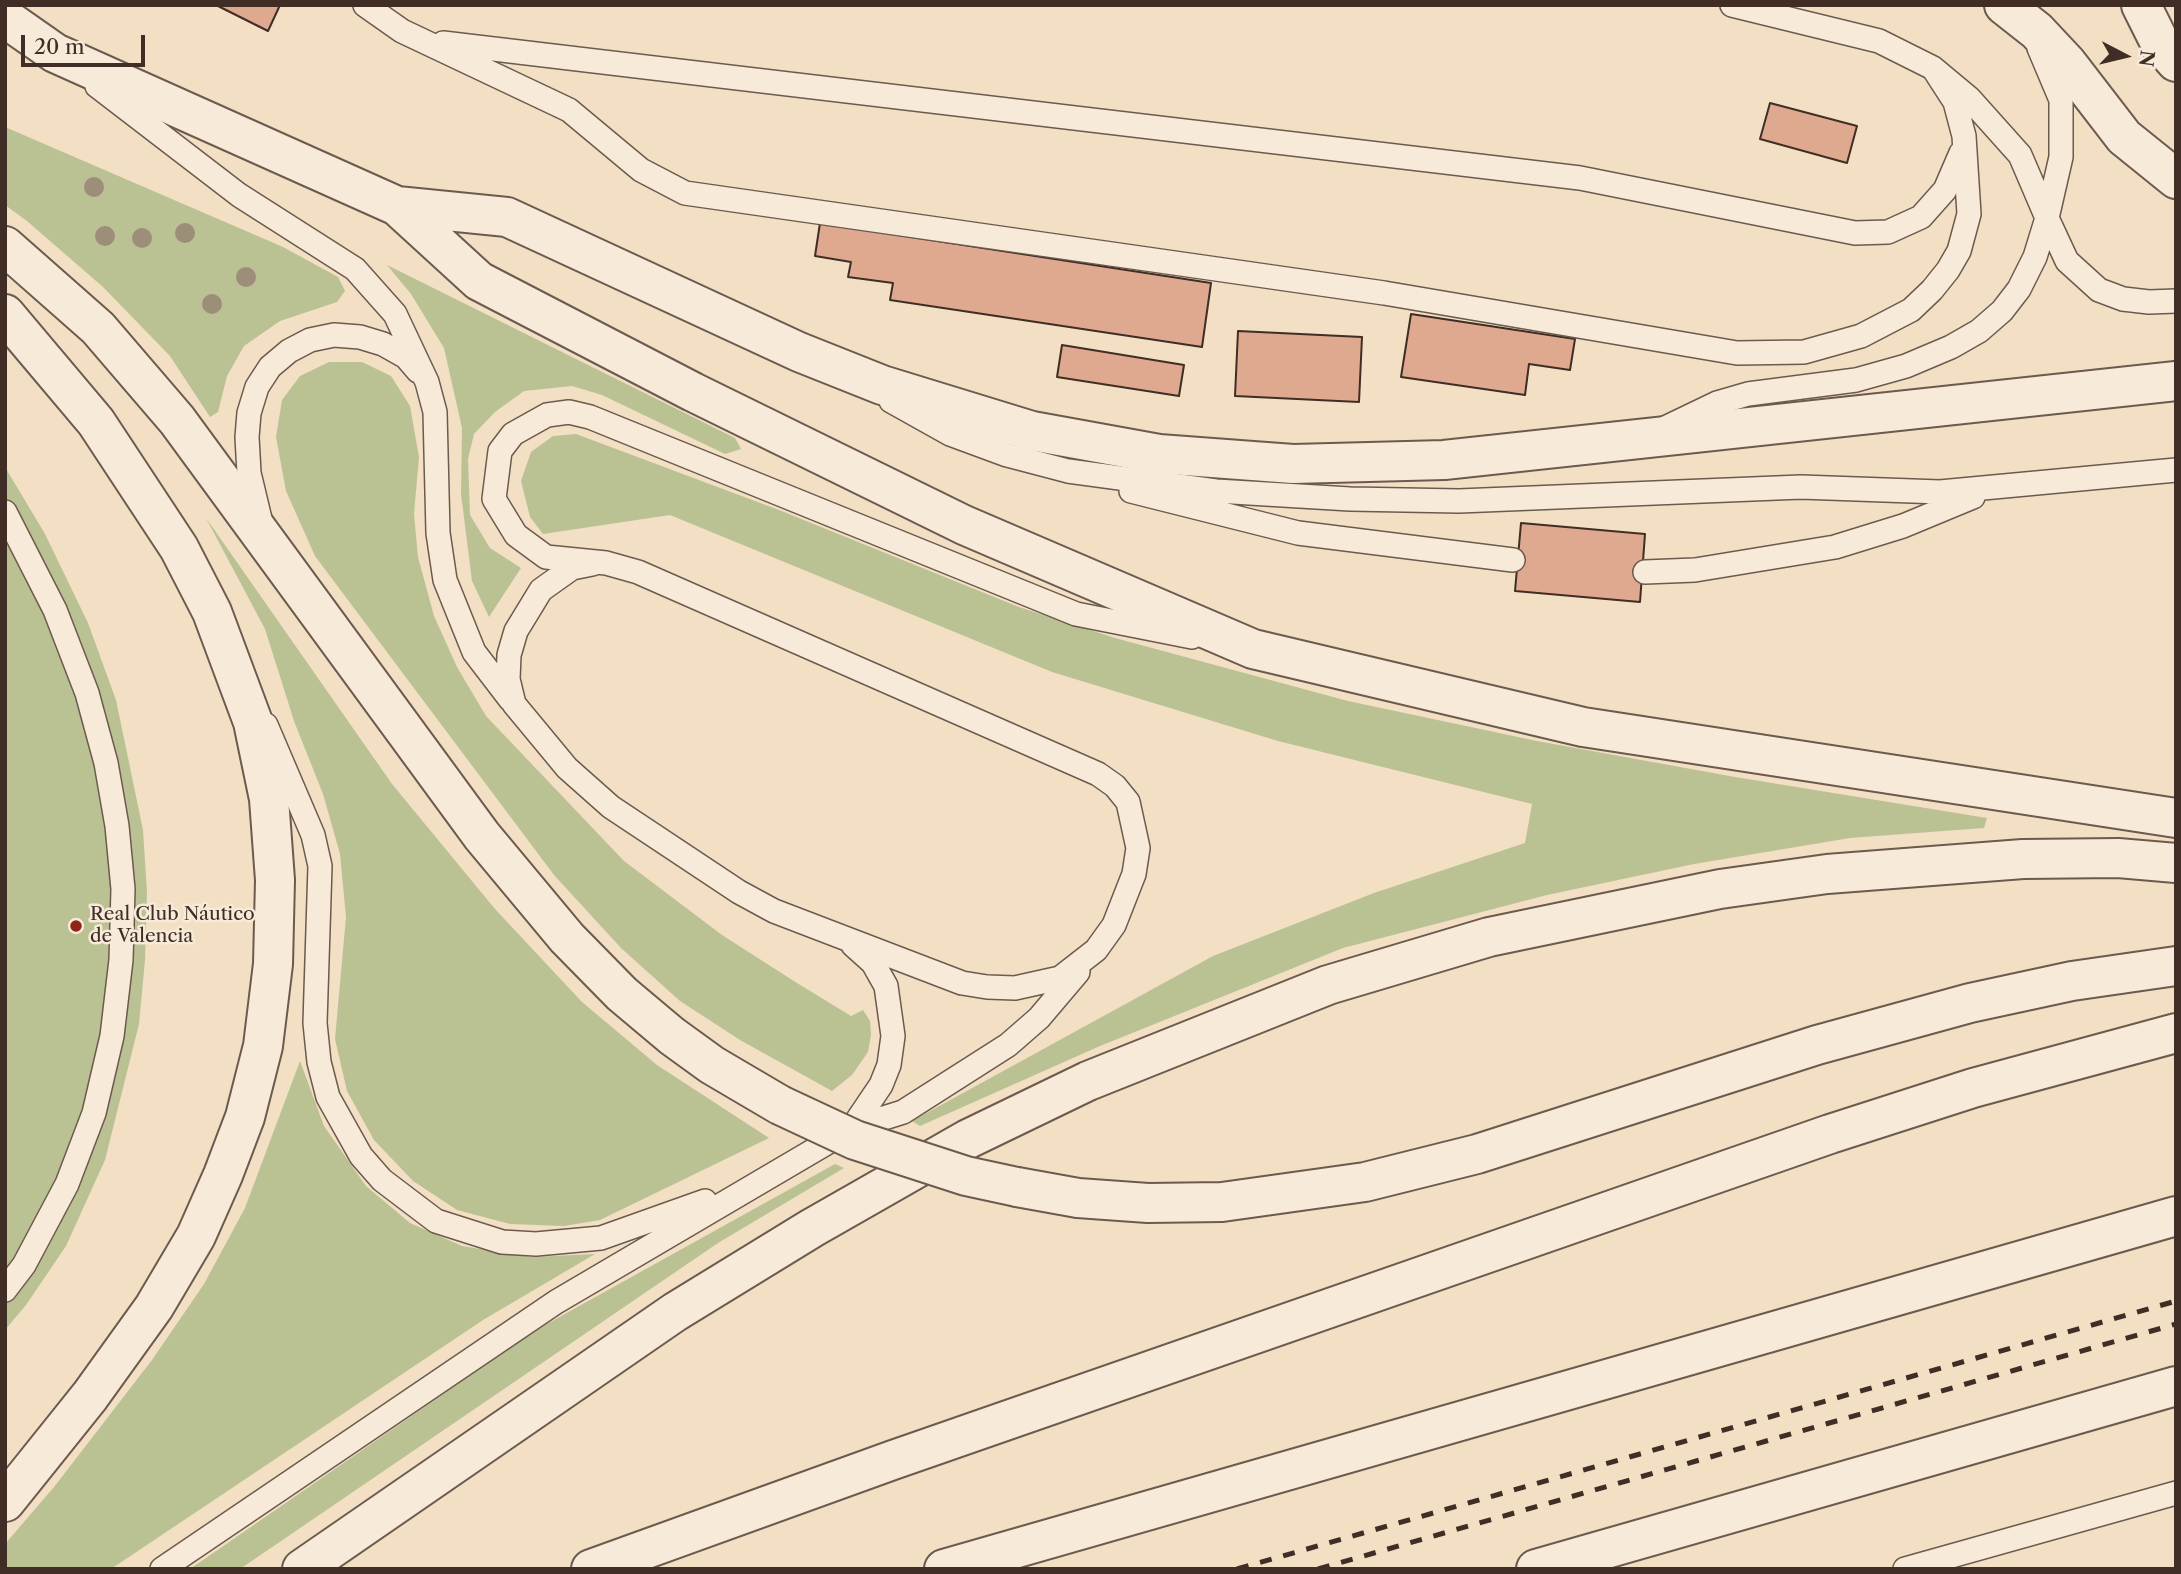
<!DOCTYPE html>
<html>
<head>
<meta charset="utf-8">
<style>
  body { margin:0 }
  #map { position:relative; width:2181px; height:1574px; overflow:hidden; background:#f2dfc4; font-family:"Libre Caslon Text",serif }
  canvas { display:block }
  .frame { position:absolute; inset:0; border:7px solid #3f2d26; pointer-events:none }
  .north { position:absolute; left:2090px; top:21px; width:70px; height:70px; -webkit-text-stroke:5px #f7ead9; paint-order:stroke; rotate:97deg; font-size:19px; font-weight:700; line-height:28px; text-align:center; color:#3f2d26 }
  .north::after { content:''; display:block; margin:auto; width:24px; height:32px; background:#3f2d26; clip-path:polygon(50% 0,100% 100%,50% 72%,0 100%) }
  .scale { position:absolute; left:21px; top:35px; width:124px; height:32px; box-sizing:border-box; border:4px solid #3f2d26; border-top:0; padding-left:9px; font-size:21px; line-height:24px; white-space:nowrap; color:#3f2d26; -webkit-text-stroke:5px #f7ead9; paint-order:stroke }
</style>
</head>
<body>
<div id="map">
<canvas width="2181" height="1574"></canvas>
<div class="frame"></div>
<div class="north">N</div>
<div class="scale">20 m</div>
</div>
<script>
const g = document.querySelector('canvas').getContext('2d');
g.lineJoin = 'round';
function fillPath(path, color) { g.fillStyle = color; g.fill(path, 'evenodd'); }
const shape = rows => new Path2D(rows.map(r => 'M' + r).join(''));
function trace(path, color, width, dash) { g.strokeStyle = color; g.lineWidth = width; g.lineCap = dash ? 'butt' : 'round'; g.setLineDash(dash || []); g.stroke(path); }
function write(font, color, halo, rows, align = 'center') {
  g.font = font + ' "Libre Caslon Text",serif'; g.lineWidth = 5; g.setLineDash([]); g.textBaseline = 'middle'; g.strokeStyle = halo; g.fillStyle = color; for (const [text, x, y, turn = 0] of rows) {
    g.save(); g.translate(x, y); g.rotate((+turn || 0) * Math.PI / 180); g.textAlign = isNaN(turn) ? turn : align; if (halo) g.strokeText(text, 0, 0); g.fillText(text, 0, 0); g.restore();
  }
}
fillPath(shape([
  [5,127,283,247,338,277,345,291,337,302,280,321,244,346,227,376,218,412,210,417,170,356,103,287,27,221,5,205],
  [387,265,735,438,741,449,725,454,602,395,572,386,524,391,495,412,474,434,468,459,470,515,490,548,521,568,489,617,472,581,461,494,462,428,444,348,411,294],
  [329,362,362,362,391,376,410,406,419,457,414,514,418,557,434,616,457,667,486,716,624,861,722,935,797,983,851,1016,863,1010,870,1021,871,1035,868,1052,852,1075,832,1091,740,1040,680,1001,621,948,554,875,315,556,286,491,276,437,282,400,300,376],
  [576,434,779,510,1019,607,1115,638,1348,701,1537,741,1735,777,1987,818,1984,828,1850,838,1694,864,1547,895,1343,948,1100,1046,920,1126,912,1121,1213,956,1374,893,1525,843,1532,804,1278,741,1052,672,670,515,543,534,530,517,521,481,531,452,553,436],
  [5,467,45,534,88,623,116,700,143,830,147,892,145,960,139,1024,105,1160,66,1246,26,1305,5,1330],
  [206,518,392,784,495,909,582,1002,657,1065,769,1138,600,1220,564,1226,510,1224,457,1210,413,1181,374,1140,347,1091,335,1039,346,917,340,854,323,794,294,721,265,629],
  [300,1061,324,1126,366,1186,410,1223,462,1246,531,1257,595,1254,483,1320,111,1569,5,1569,5,1544,54,1487,152,1360,204,1284,245,1208],
  [835,1164,844,1168,718,1243,240,1569,190,1569,536,1330]
]), '#bac294');
const building = shape([
  [216,5,280,5,268,31,216,5],
  [1770,103,1857,126,1847,163,1760,139,1770,103],
  [820,223,1211,283,1202,347,890,300,893,283,848,277,851,262,815,256,820,223],
  [1411,314,1575,339,1570,370,1529,364,1525,395,1401,377,1411,314],
  [1238,331,1362,337,1359,402,1235,396,1238,331],
  [1062,345,1184,365,1179,396,1057,377,1062,345],
  [1521,523,1645,534,1640,602,1515,591,1521,523]
]);
fillPath(building, '#dea98e');
trace(building, '#3f2d26', 2);
const lane = shape([
  [365,5,402,31,569,110,641,170,685,193,1384,293,1737,353,1804,352,1861,336,1911,310,1932,290,1948,270,1959,251,1969,214,1964,136,1955,102,1933,68],
  [443,43,1580,178,1855,233,1888,232,1921,217,1945,190,1961,153],
  [2039,48,2061,100,2061,157,2047,218,2067,261,2099,290,2123,299,2149,302,2176,301],
  [97,86,239,195,355,269,395,314,427,382,435,412,438,533,445,580,474,652,510,699],
  [891,401,950,434,1007,455,1068,471,1216,491,1350,499,1459,501,1801,487,1940,492,2176,470],
  [1667,427,1717,403,1748,394,1856,380,1906,366,1951,347,1979,331,2002,311,2019,289,2035,257,2047,218,2020,155,1969,98,1933,68,1879,41,1732,5],
  [1131,491,1298,533,1513,560],
  [5,512,55,610,87,693,106,763,117,826,123,889,121,960,112,1036,94,1113,67,1184,24,1265,5,1290],
  [260,519,249,473,247,437,249,413,257,387,270,367,289,351,310,340,334,335,360,337,383,344,406,357,418,371],
  [592,564,572,568,541,590,516,631,509,655,508,679,514,704,567,768,611,807,739,892,774,911,962,983,987,987,1015,988,1060,978,1096,950,1114,925,1134,874,1138,848,1128,802,1115,786,1098,774,638,572,606,563,546,557,516,535,494,499,500,451,513,434,547,415,569,412,590,417,1076,614,1192,637],
  [1645,572,1695,570,1835,547,1903,526,1973,497],
  [266,725,313,835,320,866,315,1023,319,1062,328,1097,361,1156,382,1180,436,1221,502,1242,536,1244,601,1238,705,1201],
  [852,1128,881,1085,889,1065,893,1036,886,986,873,963,853,945],
  [162,1569,556,1302,852,1128,903,1112,1008,1045,1039,1018,1078,972],
  [1905,1569,2176,1493]
]);
const street = shape([
  [2004,5,2037,31,2067,63,2124,137,2176,179],
  [2141,5,2161,45,2176,62],
  [5,18,55,53,397,206,479,281,693,392,964,525,1253,649,1583,727,2176,818],
  [397,206,507,217,799,352,882,385,1032,431,1159,454,1293,464,1444,460,2176,381],
  [5,246,98,328,177,420,482,836,567,938,622,994,672,1036,712,1065,780,1105],
  [5,314,96,422,179,548,212,612,253,722,269,799,275,880,273,964,263,1046,245,1117,223,1175,196,1236,154,1307,90,1396,5,1502],
  [1017,1187,1078,1198,1148,1203,1222,1202,1365,1182,1477,1154,1817,1045,1970,1003,2072,981,2176,966],
  [302,1569,675,1312,812,1228,968,1139,1088,1081,1328,985,1489,937,1720,889,1827,874,2023,859,2118,858,2176,863],
  [591,1569,893,1460,1830,1134,1973,1088,2176,1033],
  [944,1569,2176,1216],
  [1536,1569,2176,1386]
]);
trace(lane, '#6c5a4e', 26);
trace(street, '#6c5a4e', 42);
trace(lane, '#f7ead9', 23);
trace(street, '#f7ead9', 38);
trace(shape([
  [1237,1569,2176,1301],
  [1318,1569,2176,1324]
]), '#3f2d26', 5, [12, 12]);
const streetBridge = shape([
  [780,1105,855,1140,966,1176,1017,1187]
]);
trace(streetBridge, '#6c5a4e', 42, []);
trace(streetBridge, '#f7ead9', 38);
g.fillStyle = '#9d8e79';
for (const [x, y] of [
  [94,187],
  [185,233],
  [105,236],
  [142,238],
  [246,277],
  [212,304]
]) { g.beginPath(); g.arc(x, y, 10, 0, 2 * Math.PI); g.fill(); }
for (const [x, y, r, color] of [
  [76,926,7,"#8f2418"]
]) { const dot = new Path2D(); dot.arc(x, y, r, 0, 2 * Math.PI); g.fillStyle = color; g.fill(dot); trace(dot, '#f7ead9', 2.5); }
write('19px', '#3f2d26', '#f7ead9', [
  ["Real Club Náutico",90,915],
  ["de Valencia",90,937]
], 'left');
</script>
</body>
</html>
